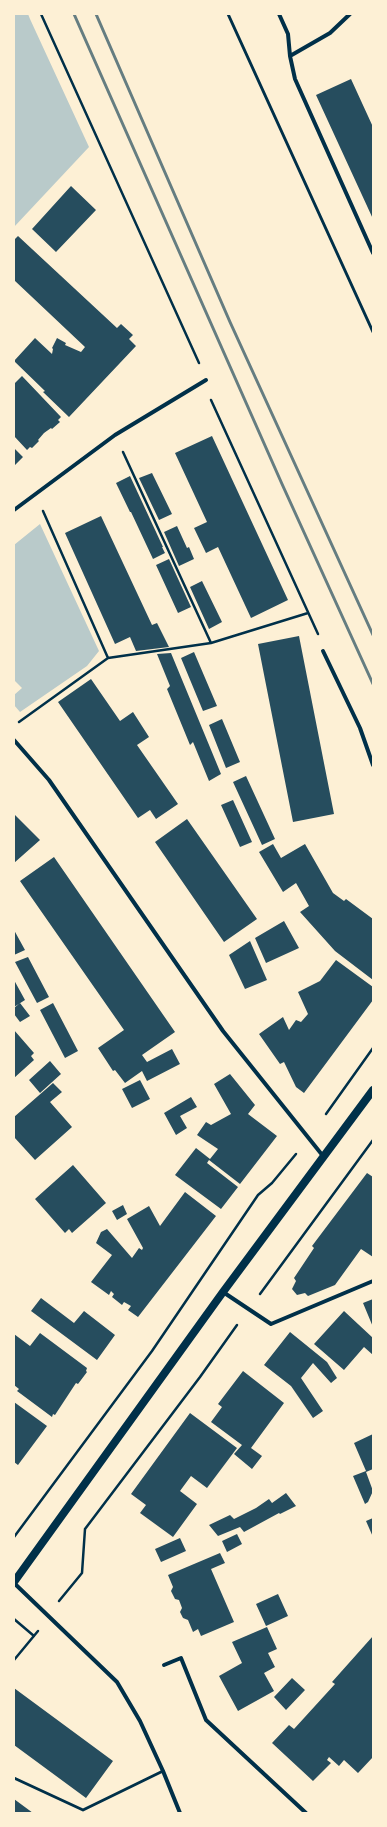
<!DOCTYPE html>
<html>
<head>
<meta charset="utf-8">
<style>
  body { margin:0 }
  #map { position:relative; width:387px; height:1827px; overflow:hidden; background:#fdf0d5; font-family:"Golos Text",sans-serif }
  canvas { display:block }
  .frame { position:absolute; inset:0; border:15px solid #fdf0d5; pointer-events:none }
</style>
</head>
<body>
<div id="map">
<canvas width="387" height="1827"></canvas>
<div class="frame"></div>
</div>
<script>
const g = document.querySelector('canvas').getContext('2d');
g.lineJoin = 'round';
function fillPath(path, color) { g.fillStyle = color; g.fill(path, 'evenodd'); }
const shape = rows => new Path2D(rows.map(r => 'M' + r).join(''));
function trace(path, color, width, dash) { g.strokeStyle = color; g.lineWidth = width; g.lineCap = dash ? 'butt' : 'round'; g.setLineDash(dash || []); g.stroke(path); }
fillPath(shape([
  [14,14,28,14,30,19,89,147,14,227],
  [40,524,99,651,87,666,20,712,14,705,14,695,22,688,14,680,14,545]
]), '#b9caca');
fillPath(shape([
  [351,79,373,127,373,219,316,95],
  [71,186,96,210,56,252,32,229],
  [18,236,117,328,121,324,133,335,129,339,136,346,69,417,43,392,45,391,14,361,35,338,52,354,53,349,52,348,57,338,66,343,65,345,81,352,85,347,14,280,14,240],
  [22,376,61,417,58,420,60,422,52,429,51,428,44,433,38,440,39,441,32,448,30,447,27,450,14,436,14,384],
  [212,436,288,600,251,618,218,547,206,553,194,528,207,522,175,453],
  [14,448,23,457,14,466],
  [152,473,172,514,159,520,139,478],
  [130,476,163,547,162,547,165,553,153,559,131,512,130,512,116,483],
  [101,516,152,625,157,623,169,647,136,651,130,637,115,644,65,533],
  [177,526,187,548,189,547,194,559,179,566,164,532],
  [169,559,191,607,178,613,156,565],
  [202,581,222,622,209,629,190,587],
  [299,636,334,814,293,822,258,644],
  [194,652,217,706,203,711,181,658],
  [171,653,221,774,209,781,193,742,190,745,167,689,170,686,157,654],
  [91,679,120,721,133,712,149,737,137,745,178,804,156,819,150,810,138,818,58,702],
  [222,719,240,762,226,768,209,725],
  [246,776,275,839,262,845,233,782],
  [233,800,252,842,240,847,221,805],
  [14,814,40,840,14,863],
  [187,819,257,919,224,942,155,842],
  [273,844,281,858,305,844,333,893,344,901,346,899,373,919,373,980,335,951,300,912,309,906,296,883,283,892,259,852],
  [54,857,175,1032,142,1055,147,1062,172,1049,180,1064,147,1081,142,1071,125,1083,115,1070,113,1071,98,1048,124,1030,20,881],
  [284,921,299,948,266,963,255,938],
  [14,930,25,950,14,955],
  [250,941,267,980,245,989,229,955],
  [28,957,49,997,37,1003,15,962],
  [336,960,373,987,373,1000,304,1093,296,1087,284,1062,280,1064,259,1034,283,1017,289,1030,296,1020,301,1022,308,1014,298,992,320,981],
  [14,980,25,1000,14,1007],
  [20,1003,30,1016,20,1022,14,1014,14,1008],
  [53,1003,78,1051,65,1058,40,1010],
  [14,1030,34,1053,31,1056,34,1060,14,1078],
  [50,1061,61,1074,40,1093,29,1080],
  [230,1074,255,1105,248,1114,277,1136,240,1184,209,1160,207,1163,238,1187,221,1209,175,1175,196,1148,210,1159,218,1149,197,1135,206,1122,211,1125,231,1114,214,1084],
  [140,1080,150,1099,132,1108,122,1089],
  [53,1083,62,1092,50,1102,72,1127,35,1160,14,1137,14,1117],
  [191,1097,197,1107,180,1116,187,1128,176,1135,164,1113],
  [73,1165,106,1203,72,1233,69,1229,65,1233,35,1199],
  [367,1173,373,1177,373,1257,361,1249,335,1285,308,1296,305,1293,297,1295,292,1289,296,1281,294,1278,314,1248,312,1246],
  [185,1192,216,1216,138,1317,128,1310,131,1306,124,1302,122,1305,112,1297,114,1294,111,1291,109,1295,91,1282,112,1255,96,1243,101,1232,107,1229,132,1258,139,1248,142,1250,143,1248,127,1219,149,1206,160,1226],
  [123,1205,127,1214,117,1220,112,1211],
  [41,1298,74,1323,84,1311,115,1335,97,1360,31,1311],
  [373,1299,373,1327,363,1303],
  [344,1311,373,1338,373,1355,364,1347,344,1370,314,1344],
  [290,1332,327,1362,337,1378,331,1383,313,1363,301,1378,323,1411,313,1418,291,1386,264,1365],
  [40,1333,87,1368,86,1371,87,1372,78,1384,76,1383,55,1415,53,1414,52,1417,17,1391,19,1389,14,1385,14,1334,30,1346],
  [243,1371,284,1403,251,1448,262,1456,252,1469,234,1454,242,1445,211,1422,222,1407,218,1404],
  [14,1402,47,1426,18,1465,14,1462],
  [190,1413,237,1448,207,1488,191,1476,180,1491,197,1504,173,1537,140,1513,146,1505,131,1494],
  [373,1434,373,1469,366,1472,373,1491,368,1502,365,1504,353,1476,366,1471,354,1443],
  [286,1493,296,1506,280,1514,279,1513,244,1532,240,1527,218,1536,209,1525,230,1515,234,1519,256,1508,269,1499,272,1503],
  [373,1518,373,1537,366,1521],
  [237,1534,242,1544,227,1552,222,1541],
  [180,1538,186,1551,161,1562,155,1549],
  [220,1553,225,1563,211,1569,234,1622,201,1636,198,1629,193,1632,188,1620,183,1618,180,1612,182,1608,179,1600,175,1599,171,1591,173,1587,168,1575],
  [278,1594,288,1616,266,1626,256,1604],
  [267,1627,277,1649,268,1653,275,1667,264,1673,274,1691,238,1711,219,1676,242,1663,232,1642],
  [373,1636,373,1757,358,1773,344,1760,339,1766,329,1757,327,1760,331,1763,313,1781,272,1743,289,1725,294,1729,335,1684,332,1682],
  [292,1678,305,1690,286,1710,274,1697],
  [14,1688,113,1761,86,1798,14,1745],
  [14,1799,33,1813,14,1813]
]), '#264d5e');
trace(shape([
  [41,14,199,363],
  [211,400,318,634],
  [123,452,211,643],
  [108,658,211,643,308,613],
  [19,722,108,658,43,511],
  [326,1114,373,1048],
  [260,1294,373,1140],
  [14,1537,152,1351,258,1195,272,1183,296,1154],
  [59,1601,82,1573,85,1529,200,1377,237,1325],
  [14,1619,34,1636],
  [14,1660,38,1631]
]), '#003049', 2.5);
trace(shape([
  [228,14,373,332],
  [14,1778,83,1810,163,1771]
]), '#003049', 3);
trace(shape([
  [279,14,288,34,290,56,295,79,373,253],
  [290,56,330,33,350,14],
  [14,510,115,435,206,380],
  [323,651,360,728,373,765],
  [14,740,49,780,223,1031,323,1156],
  [223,1292,271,1324,373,1281],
  [14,1583,117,1682,140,1721,163,1771,180,1813],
  [164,1665,181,1658,206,1720,306,1813]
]), '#003049', 4);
trace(shape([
  [14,1582,223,1292,373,1090]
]), '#003049', 8);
trace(shape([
  [74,14,282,484,373,684],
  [96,14,230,322,373,635]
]), '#657d81', 3);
</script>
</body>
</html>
